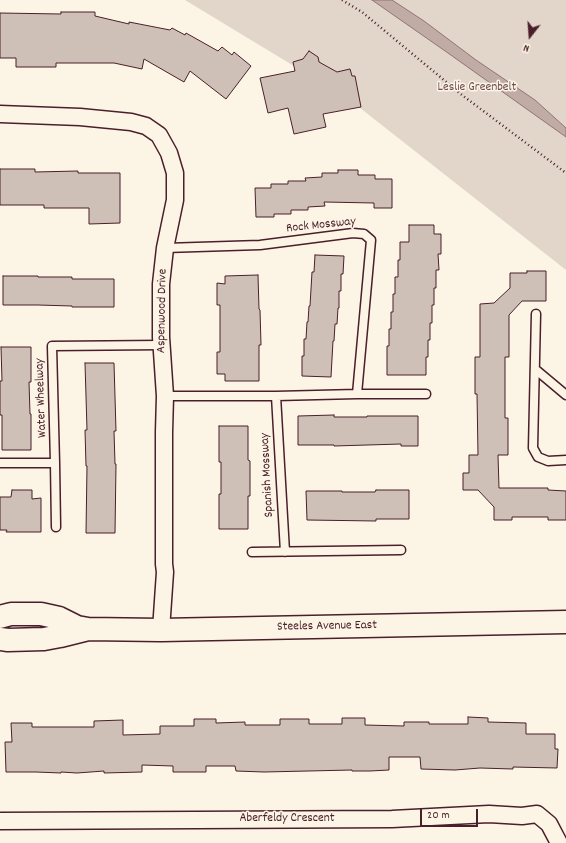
<!DOCTYPE html>
<html>
<head>
<meta charset="utf-8">
<style>
  body { margin:0 }
  #map { position:relative; width:566px; height:843px; overflow:hidden; background:#fcf5e5; font-family:Dekko,sans-serif }
  canvas { display:block }
  .north { position:absolute; left:510px; top:16px; width:40px; height:40px; -webkit-text-stroke:3px #fcf5e5; paint-order:stroke; rotate:197deg; font-size:11px; font-weight:700; line-height:16px; text-align:center; color:#4a1f2b }
  .north::after { content:''; display:block; margin:auto; width:14px; height:18px; background:#4a1f2b; clip-path:polygon(50% 0,100% 100%,50% 72%,0 100%) }
  .scale { position:absolute; left:420px; top:809px; width:58px; height:18px; box-sizing:border-box; border:2px solid #4a1f2b; border-top:0; padding-left:5px; font-size:12px; line-height:14px; white-space:nowrap; color:#4a1f2b; -webkit-text-stroke:3px #fcf5e5; paint-order:stroke }
</style>
</head>
<body>
<div id="map">
<canvas width="566" height="843"></canvas>
<div class="north">N</div>
<div class="scale">20 m</div>
</div>
<script>
const g = document.querySelector('canvas').getContext('2d');
g.lineJoin = 'round';
function fillPath(path, color) { g.fillStyle = color; g.fill(path, 'evenodd'); }
const shape = rows => new Path2D(rows.map(r => 'M' + r).join(''));
function trace(path, color, width, dash) { g.strokeStyle = color; g.lineWidth = width; g.lineCap = dash ? 'butt' : 'round'; g.setLineDash(dash || []); g.stroke(path); }
function write(font, color, halo, rows, align = 'center') {
  g.font = font + ' Dekko,sans-serif'; g.lineWidth = 3; g.setLineDash([]); g.textBaseline = 'middle'; g.strokeStyle = halo; g.fillStyle = color; for (const [text, x, y, turn = 0] of rows) {
    g.save(); g.translate(x, y); g.rotate((+turn || 0) * Math.PI / 180); g.textAlign = isNaN(turn) ? turn : align; if (halo) g.strokeText(text, 0, 0); g.fillText(text, 0, 0); g.restore();
  }
}
fillPath(shape([
  [185,0,566,0,566,270,350,100]
]), '#e2d5ca');
const water = shape([
  [372,0,392,0,424,21,476,60,535,100,566,128,566,137,448,53,372,0]
]);
fillPath(water, '#c0aca5');
trace(water, '#917474', 1);
const building = shape([
  [61,12,95,12,95,16,129,24,129,22,170,30,172,28,185,35,186,33,218,51,222,47,232,55,234,52,251,66,226,99,190,71,184,82,144,59,142,69,114,63,56,63,56,67,16,67,16,58,0,58,0,13,61,14,61,12],
  [309,51,318,57,319,62,337,72,350,69,352,76,355,76,361,107,323,114,326,127,294,134,288,108,268,113,260,78,295,71,293,62,303,59,309,51],
  [0,169,35,169,35,172,78,171,78,173,120,173,120,223,89,224,89,208,44,208,44,205,0,205,0,169],
  [338,170,358,170,358,175,375,175,375,179,392,179,392,208,374,208,374,203,324,202,325,206,308,207,308,210,291,210,291,214,274,214,274,217,256,217,255,188,271,188,271,184,288,184,288,181,306,181,305,178,322,177,322,173,338,173,338,170],
  [409,225,434,225,434,234,441,234,441,254,438,254,439,270,436,270,436,288,434,288,434,305,432,305,432,323,430,323,430,340,428,340,428,357,426,357,426,375,387,375,387,346,389,346,389,329,391,329,391,312,393,312,393,294,395,294,395,277,398,277,398,260,400,260,400,242,409,242,409,225],
  [315,255,344,256,343,274,341,274,341,291,339,291,339,308,338,308,337,324,335,324,334,341,333,341,331,377,302,376,302,356,304,356,304,339,306,339,307,322,308,322,309,306,310,306,312,272,314,272,315,255],
  [527,271,546,271,546,301,522,301,509,315,509,357,505,357,505,418,508,418,508,455,498,455,499,488,548,488,548,490,566,491,566,520,548,520,548,517,512,517,512,520,494,520,494,507,478,490,463,490,463,473,469,473,469,455,478,455,477,394,475,394,475,357,480,357,480,304,494,303,510,288,510,273,527,273,527,271],
  [258,275,259,309,260,310,261,345,259,345,259,381,225,381,225,374,217,374,217,352,220,352,220,305,217,305,217,283,225,284,225,276,258,275],
  [3,276,38,276,38,277,72,277,72,279,114,279,114,307,72,307,72,306,38,305,3,305,3,276],
  [1,347,31,347,31,382,29,382,30,414,31,414,31,450,2,450,2,415,0,415,0,381,2,381,1,347],
  [85,363,114,363,116,431,114,431,115,464,116,464,115,533,86,533,87,466,86,466,85,430,87,430,85,363],
  [334,415,334,417,367,417,367,416,418,416,418,446,401,446,401,444,334,446,334,445,298,445,298,416,334,415],
  [219,426,248,426,248,460,250,461,250,496,248,496,248,529,219,529,219,494,221,494,221,462,219,462,219,426],
  [12,490,32,490,32,499,41,498,41,532,6,532,7,530,0,530,0,497,11,497,12,490],
  [376,490,409,490,409,519,376,519,376,521,307,520,306,491,342,491,342,492,375,492,376,490],
  [468,717,488,718,488,722,526,723,526,734,555,734,555,749,558,749,557,768,513,767,513,769,480,768,455,770,421,769,420,757,389,757,389,770,370,771,352,771,352,770,264,772,236,771,235,766,206,766,206,772,173,772,173,766,142,765,142,772,104,773,104,771,77,773,61,772,61,773,36,772,6,772,5,742,12,742,11,723,32,723,32,727,94,727,94,721,123,720,123,735,160,734,160,726,194,726,194,719,216,719,216,723,245,722,245,725,280,725,280,719,309,719,309,724,342,724,342,718,365,718,365,725,404,726,404,722,429,722,429,724,468,724,468,717]
]);
fillPath(building, '#cfc0b7');
trace(building, '#4a1f2b', 1);
const lane = shape([
  [536,314,533,448,538,457,548,461,566,460],
  [535,369,566,395],
  [357,394,426,394],
  [165,396,276,396,357,394,371,240,364,234,353,233,260,245,165,248],
  [276,396,285,552],
  [0,463,55,463],
  [56,527,55,463,52,346,162,345],
  [252,552,401,550]
]);
const street = shape([
  [0,114,80,117,131,122,146,126,159,135,169,153,175,173,175,200,165,248,161,284,161,337,165,396,164,432,164,564,165,572,161,630],
  [0,821,392,819,489,814,522,816,537,814,549,824,559,843]
]);
const secondary = shape([
  [0,617,11,614,41,614,59,618,77,627,88,629,161,630,566,622],
  [0,639,8,640,44,639,60,636,88,629]
]);
trace(lane, '#4a1f2b', 11);
trace(street, '#4a1f2b', 19);
trace(secondary, '#4a1f2b', 25);
trace(shape([
  [342,0,362,12,462,95,566,173]
]), '#4a1f2b', 2.5, [1, 3]);
trace(lane, '#fcf5e5', 8);
trace(street, '#fcf5e5', 16);
trace(secondary, '#fcf5e5', 22);
write('13px', '#704c53', '#fcf5e5', [
  ["Leslie Greenbelt",477,88]
]);
write('13px', '#4a1f2b', '#fcf5e5', [
  ["Rock Mossway",321,226,-6],
  ["Aspenwood Drive",163,311,-89],
  ["Water Wheelway",42,398,-92],
  ["Spanish Mossway",268,475,-93],
  ["Steeles Avenue East",327,627,-1],
  ["Aberfeldy Crescent",287,819]
]);
</script>
</body>
</html>
